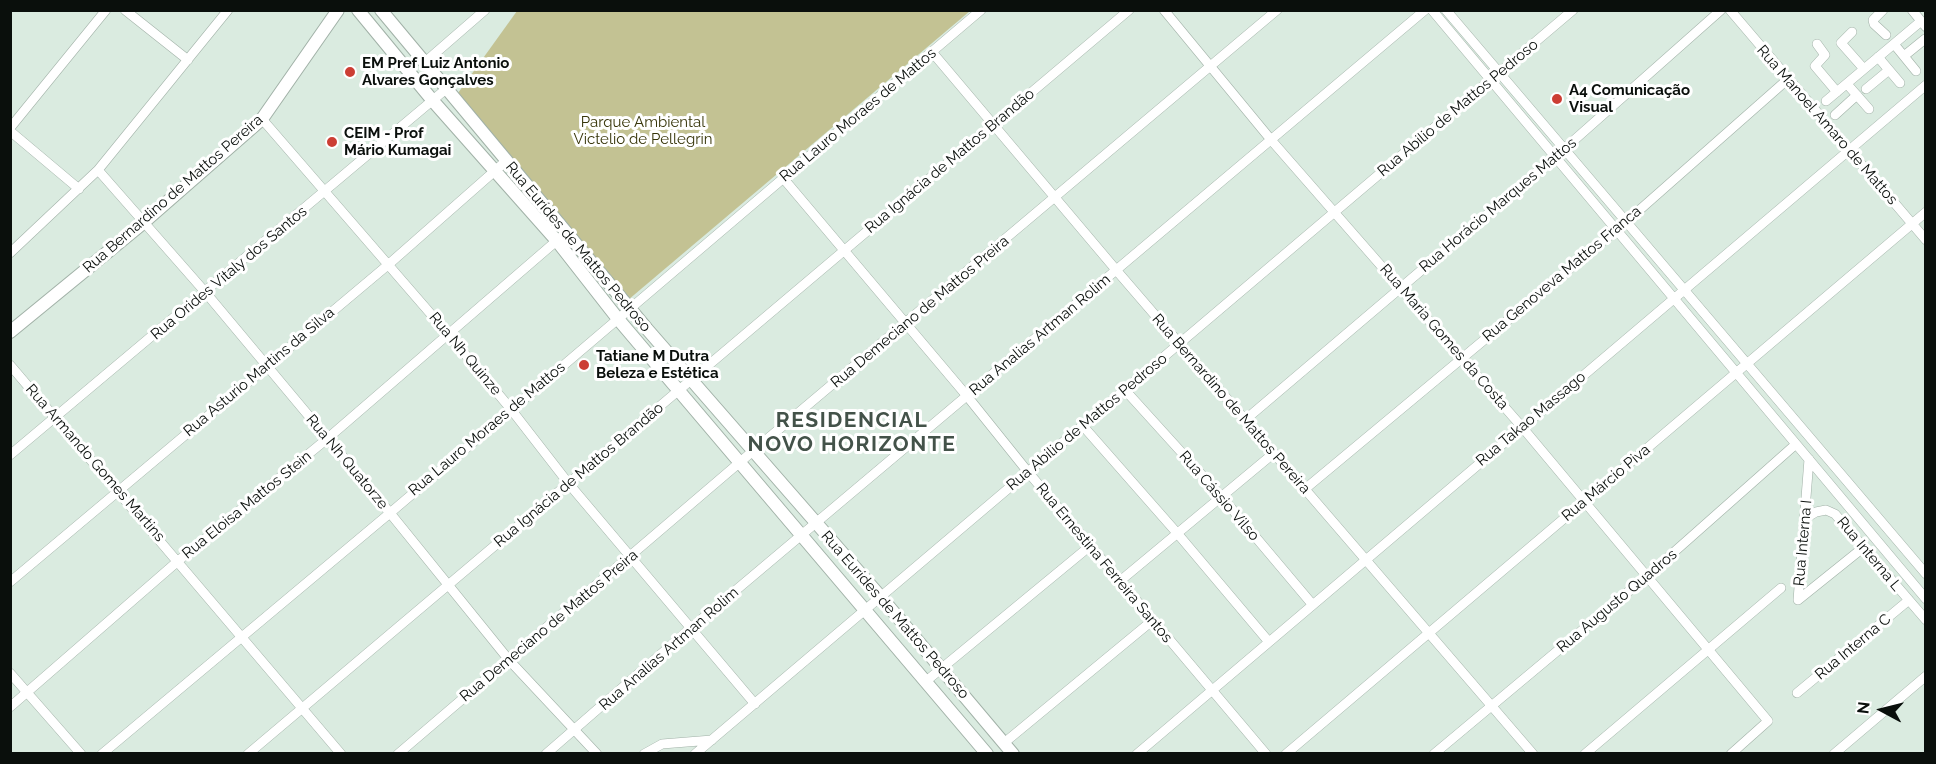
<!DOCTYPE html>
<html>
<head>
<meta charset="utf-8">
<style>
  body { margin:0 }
  #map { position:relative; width:1936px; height:764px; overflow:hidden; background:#daebe0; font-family:Raleway,sans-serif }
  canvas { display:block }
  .frame { position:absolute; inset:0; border:12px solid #0a0f0c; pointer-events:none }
  .north { position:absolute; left:1852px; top:680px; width:60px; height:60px; -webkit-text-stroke:4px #fff; paint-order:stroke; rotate:277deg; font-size:16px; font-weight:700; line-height:24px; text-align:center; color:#0a0f0c }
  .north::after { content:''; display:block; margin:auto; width:21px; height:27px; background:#0a0f0c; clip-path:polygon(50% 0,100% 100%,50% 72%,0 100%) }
</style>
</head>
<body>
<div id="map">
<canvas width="1936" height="764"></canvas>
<div class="frame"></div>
<div class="north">N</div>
</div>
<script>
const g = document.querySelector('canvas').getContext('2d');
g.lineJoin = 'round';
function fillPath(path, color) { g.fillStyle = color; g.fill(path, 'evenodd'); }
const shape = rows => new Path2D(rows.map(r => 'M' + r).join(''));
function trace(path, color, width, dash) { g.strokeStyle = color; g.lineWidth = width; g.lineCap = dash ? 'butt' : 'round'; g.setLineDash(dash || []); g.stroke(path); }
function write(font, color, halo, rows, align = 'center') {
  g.font = font + ' Raleway,sans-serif'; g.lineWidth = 6; g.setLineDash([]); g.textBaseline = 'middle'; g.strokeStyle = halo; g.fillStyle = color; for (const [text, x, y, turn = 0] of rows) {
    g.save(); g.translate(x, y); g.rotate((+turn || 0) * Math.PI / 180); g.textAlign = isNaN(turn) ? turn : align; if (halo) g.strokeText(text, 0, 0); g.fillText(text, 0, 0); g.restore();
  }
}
fillPath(shape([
  [517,11,970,11,628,300,458,93]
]), '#c3c293');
const street = shape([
  [125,10,188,60],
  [1164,10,1272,141,1522,427,1768,721,1731,754],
  [1432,10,1926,599],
  [1446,10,1926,574],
  [1730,10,1926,240],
  [1883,10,1873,20,1874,24,1886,35],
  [1912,10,1926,27],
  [1852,32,1841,43,1864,69],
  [1817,44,1825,55,1815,66,1837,92],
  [1894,44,1916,71],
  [932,52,1117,271,1533,754],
  [1904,56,1925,39],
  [1878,57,1900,83],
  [424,63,485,10],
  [1847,84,1869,109],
  [1866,89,1889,70],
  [1826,101,1920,22],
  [1835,115,1857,95],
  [262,119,449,335,510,408,569,484,755,704],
  [10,128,106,10],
  [10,131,79,189],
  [98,170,206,293,390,513,509,660,597,754],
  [783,178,967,396,1028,472,1266,754],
  [10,253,98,170,228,10],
  [10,365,341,754],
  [1125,390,1221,496,1312,604],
  [1245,420,1563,150,1721,10],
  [1083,426,1177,533,1269,642],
  [10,455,446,89],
  [1305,489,1627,221,1788,79],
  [1804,519,1816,512,1826,510,1835,514,1926,620],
  [1120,581,1274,453],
  [10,582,389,264,506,161],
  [1798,600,1809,459],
  [1798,600,1864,547],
  [10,673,81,754],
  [925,682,1090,546],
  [1797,693,1909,600],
  [10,707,178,561,328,438,561,237],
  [1004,743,1153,620],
  [102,754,390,513,981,10],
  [248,754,1129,10],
  [398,754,753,451,1277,10],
  [546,754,691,628,1425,10],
  [644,754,662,744,712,740],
  [695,754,1573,10],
  [1137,754,1926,85],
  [1286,754,1926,212],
  [1434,754,1647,576,1796,444],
  [1585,754,1781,588],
  [1834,754,1926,676]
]);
const secondary = shape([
  [358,10,433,101,557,241,618,319,987,754],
  [381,10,647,329,880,596,1013,754],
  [10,332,143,223,262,119,338,10]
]);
trace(street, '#a1b1a7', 10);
trace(secondary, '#a1b1a7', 14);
trace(street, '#fff', 9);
trace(secondary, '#fff', 12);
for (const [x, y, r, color] of [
  [350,72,6,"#cc3e34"],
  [1557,99,6,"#cc3e34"],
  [332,142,6,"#cc3e34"],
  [584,365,6,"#cc3e34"]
]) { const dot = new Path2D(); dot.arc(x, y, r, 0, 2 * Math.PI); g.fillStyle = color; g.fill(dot); trace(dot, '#fff', 2); }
write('bold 15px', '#0a0f0c', '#fff', [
  ["EM Pref Luiz Antonio",362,63],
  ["Alvares Gonçalves",362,80],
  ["A4 Comunicação",1569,90],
  ["Visual",1569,107],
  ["CEIM - Prof",344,133],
  ["Mário Kumagai",344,150],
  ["Tatiane M Dutra",596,356],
  ["Beleza e Estética",596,373]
], 'left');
write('15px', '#0a0f0c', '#fff', [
  ["Rua Abilio de Mattos Pedroso",1458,108,-40],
  ["Rua Lauro Moraes de Mattos",858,115,-40],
  ["Rua Manoel Amaro de Mattos",1827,125,49],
  ["Rua Ignácia de Mattos Brandão",950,161,-40],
  ["Rua Bernardino de Mattos Pereira",173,194,-41],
  ["Rua Horácio Marques Mattos",1498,205,-40],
  ["Rua Eurídes de Mattos Pedroso",578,247,50],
  ["Rua Orides Vitaly dos Santos",229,273,-40],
  ["Rua Genoveva Mattos Franca",1562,274,-40],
  ["Rua Demeciano de Mattos Preira",920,312,-40],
  ["Rua Analias Artman Rolim",1040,335,-40],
  ["Rua Maria Gomes da Costa",1444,337,49],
  ["Rua Nh Quinze",465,354,50],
  ["Rua Asturio Martins da Silva",259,372,-40],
  ["Rua Bernardino de Mattos Pereira",1231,404,49],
  ["Rua Takao Massago",1531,419,-40],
  ["Rua Abilio de Mattos Pedroso",1087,422,-40],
  ["Rua Lauro Moraes de Mattos",487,429,-40],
  ["Rua Nh Quatorze",347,462,50],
  ["Rua Armando Gomes Martins",95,463,49],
  ["Rua Ignácia de Mattos Brandão",579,475,-40],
  ["Rua Márcio Piva",1606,483,-40],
  ["Rua Cássio Vilso",1219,496,49],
  ["Rua Eloisa Mattos Stein",247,505,-39],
  ["Rua Interna I",1803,543,-85],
  ["Rua Interna L",1869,554,50],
  ["Rua Ernestina Ferreira Santos",1104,563,50],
  ["Rua Augusto Quadros",1617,601,-40],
  ["Rua Eurídes de Mattos Pedroso",895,615,49],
  ["Rua Demeciano de Mattos Preira",549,626,-40],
  ["Rua Interna C",1853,647,-40],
  ["Rua Analias Artman Rolim",669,649,-41]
]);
write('15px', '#373509', '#fff', [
  ["Parque Ambiental",643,122],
  ["Victelio de Pellegrin",643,139]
]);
g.letterSpacing = '1.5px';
write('bold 21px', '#435249', '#fff', [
  ["RESIDENCIAL",852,421],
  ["NOVO HORIZONTE",852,445]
]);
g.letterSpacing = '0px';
</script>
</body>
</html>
